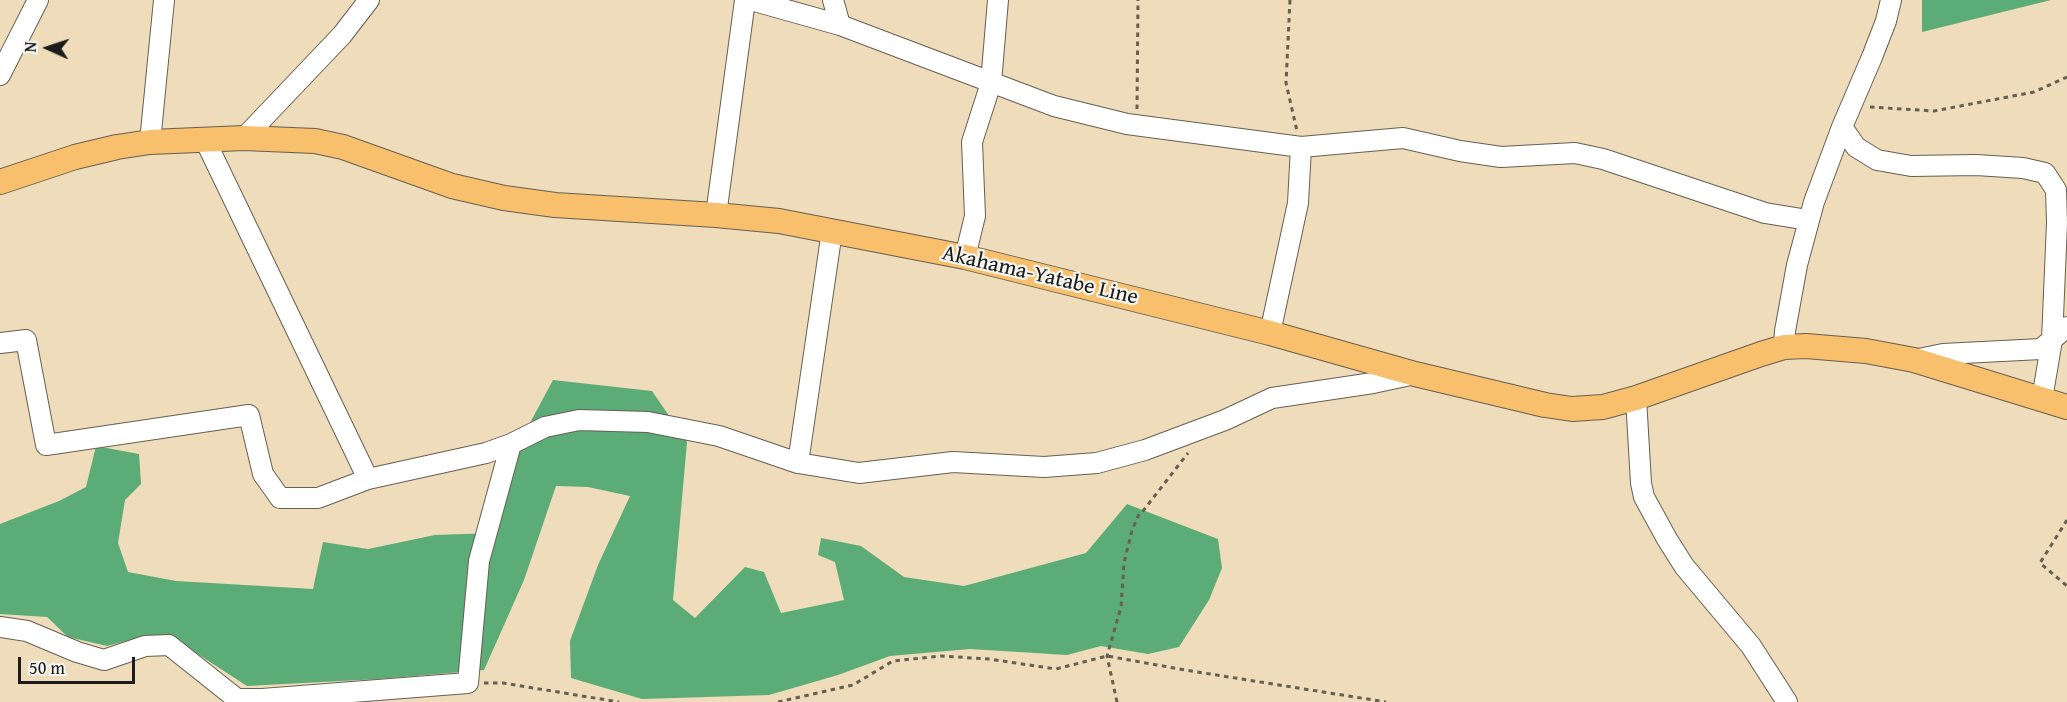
<!DOCTYPE html>
<html>
<head>
<meta charset="utf-8">
<style>
  body { margin:0 }
  #map { position:relative; width:2067px; height:702px; overflow:hidden; background:#eedcba; font-family:"Gentium Book Plus",serif }
  canvas { display:block }
  .north { position:absolute; left:18px; top:18px; width:60px; height:60px; -webkit-text-stroke:4px #f6f6f2; paint-order:stroke; rotate:273deg; font-size:16px; font-weight:700; line-height:24px; text-align:center; color:#1c1c1c }
  .north::after { content:''; display:block; margin:auto; width:21px; height:27px; background:#1c1c1c; clip-path:polygon(50% 0,100% 100%,50% 72%,0 100%) }
  .scale { position:absolute; left:18px; top:657px; width:117px; height:27px; box-sizing:border-box; border:3px solid #1c1c1c; border-top:0; padding-left:8px; font-size:18px; line-height:21px; white-space:nowrap; color:#1c1c1c; -webkit-text-stroke:4px #f6f6f2; paint-order:stroke }
</style>
</head>
<body>
<div id="map">
<canvas width="2067" height="702"></canvas>
<div class="north">N</div>
<div class="scale">50 m</div>
</div>
<script>
const g = document.querySelector('canvas').getContext('2d');
g.lineJoin = 'round';
function fillPath(path, color) { g.fillStyle = color; g.fill(path, 'evenodd'); }
const shape = rows => new Path2D(rows.map(r => 'M' + r).join(''));
function trace(path, color, width, dash) { g.strokeStyle = color; g.lineWidth = width; g.lineCap = dash ? 'butt' : 'round'; g.setLineDash(dash || []); g.stroke(path); }
function write(font, color, halo, rows, align = 'center') {
  g.font = font + ' "Gentium Book Plus",serif'; g.lineWidth = 4.5; g.setLineDash([]); g.textBaseline = 'middle'; g.strokeStyle = halo; g.fillStyle = color; for (const [text, x, y, turn = 0] of rows) {
    g.save(); g.translate(x, y); g.rotate((+turn || 0) * Math.PI / 180); g.textAlign = isNaN(turn) ? turn : align; if (halo) g.strokeText(text, 0, 0); g.fillText(text, 0, 0); g.restore();
  }
}
fillPath(shape([
  [1922,0,2051,0,1922,32],
  [553,380,652,391,687,442,673,600,695,618,745,567,764,572,781,613,844,600,835,562,818,555,821,538,861,546,904,577,964,586,1086,553,1127,504,1218,539,1222,568,1209,600,1179,647,1148,654,1101,646,1067,655,970,649,890,656,838,675,769,695,642,699,571,678,570,641,598,565,630,496,588,487,556,486,524,580,484,670,379,679,247,686,170,636,145,636,107,646,68,637,47,617,0,614,0,524,59,501,86,487,96,446,139,454,141,484,125,500,118,543,128,572,176,581,313,589,323,542,368,549,435,535,496,533,516,449]
]), '#5cac78');
const minor = shape([
  [751,0,840,25,1054,106,1127,124,1301,147,1403,138,1460,151,1501,157,1575,153,1603,159,1765,213,1808,220],
  [833,0,840,25],
  [0,75,38,0],
  [1842,127,1856,147,1877,160,1911,166,1976,165,2023,168,2045,173,2056,190,2057,223,2052,340,2042,399],
  [244,138,342,35,369,0],
  [205,140,368,479],
  [150,142,164,0],
  [716,215,745,0],
  [965,257,975,216,972,142,991,83,998,0],
  [1270,333,1298,203,1301,147],
  [0,343,26,340,46,445,249,415,263,474,280,498,318,498,368,479,486,453,511,444,545,427,579,420,648,422,719,436,798,463,859,473,953,462,1044,467,1097,463,1145,450,1225,420,1272,398,1373,383,1415,374],
  [1784,347,1785,331,1797,265,1814,202,1842,127,1872,57,1886,21,1891,0],
  [1914,360,1943,354,2041,349,2067,327],
  [1636,398,1641,483,1644,497,1667,539,1684,566,1751,646,1787,702],
  [798,463,832,231],
  [0,627,27,631,77,652,104,660,145,646,169,645,237,699,262,699,468,683,479,561,511,444]
]);
const major = shape([
  [0,182,75,157,117,147,150,142,244,138,315,141,343,147,452,186,504,198,555,205,716,215,779,221,965,257,1270,333,1415,374,1545,405,1572,409,1603,407,1636,398,1761,354,1784,347,1806,346,1866,351,1914,360,2067,407]
]);
trace(minor, '#665f53', 22);
trace(major, '#665f53', 26);
trace(shape([
  [1290,0,1286,83,1297,131],
  [1870,107,1934,111,2034,92,2067,77],
  [1137,109,1138,0],
  [2067,520,2040,563,2067,586],
  [484,683,503,683,619,702],
  [778,702,853,685,893,661,941,656,989,659,1056,669,1107,656,1185,670,1386,702],
  [1117,702,1107,656,1121,607,1124,563,1132,530,1139,514,1143,511,1188,453]
]), '#665f53', 3, [4.5, 4.5]);
trace(minor, '#fff', 20);
trace(major, '#f8bf6c', 24);
write('22px', '#1c1c1c', '#f6f6f2', [
  ["Akahama-Yatabe Line",1040,276,13]
]);
</script>
</body>
</html>
